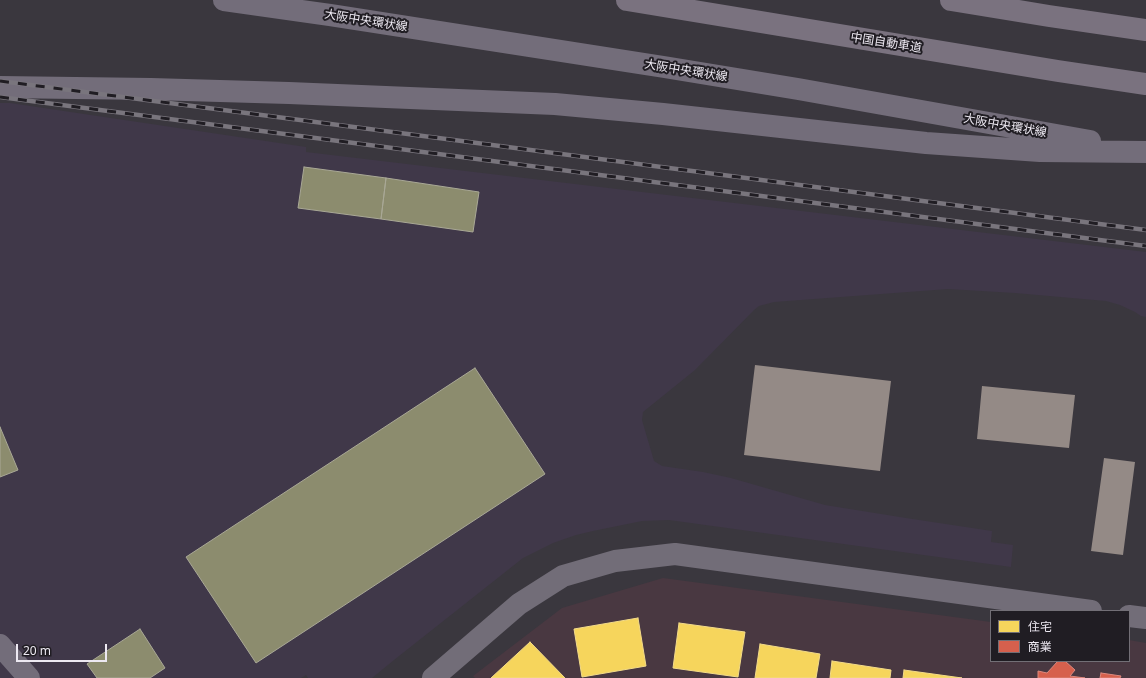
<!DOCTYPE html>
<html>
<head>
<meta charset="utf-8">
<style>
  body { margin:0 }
  #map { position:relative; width:1146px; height:678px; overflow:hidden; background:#3a373e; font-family:"Noto Sans","Noto Sans JP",sans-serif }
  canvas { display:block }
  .legend { position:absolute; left:990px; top:610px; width:140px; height:52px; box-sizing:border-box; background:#201d23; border:1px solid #726f76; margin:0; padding:5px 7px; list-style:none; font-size:12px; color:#ede9f2 }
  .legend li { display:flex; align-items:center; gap:8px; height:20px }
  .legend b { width:20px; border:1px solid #726f76 }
  .scale { position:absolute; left:16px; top:644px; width:91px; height:18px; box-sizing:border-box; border:2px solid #ede9f2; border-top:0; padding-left:5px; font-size:12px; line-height:14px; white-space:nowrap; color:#ede9f2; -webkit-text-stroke:3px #201d23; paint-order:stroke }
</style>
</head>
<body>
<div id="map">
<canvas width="1146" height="678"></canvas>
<ul class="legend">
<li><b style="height:11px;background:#f6d55c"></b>住宅</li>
<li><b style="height:11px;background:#d6604d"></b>商業</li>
</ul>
<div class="scale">20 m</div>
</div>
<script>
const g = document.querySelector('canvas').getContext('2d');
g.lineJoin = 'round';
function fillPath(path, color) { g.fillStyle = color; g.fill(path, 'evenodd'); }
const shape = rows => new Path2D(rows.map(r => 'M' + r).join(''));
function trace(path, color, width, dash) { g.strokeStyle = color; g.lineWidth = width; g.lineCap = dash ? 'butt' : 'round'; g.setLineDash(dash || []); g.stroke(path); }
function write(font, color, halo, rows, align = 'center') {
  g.font = font + ' "Noto Sans","Noto Sans JP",sans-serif'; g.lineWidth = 4; g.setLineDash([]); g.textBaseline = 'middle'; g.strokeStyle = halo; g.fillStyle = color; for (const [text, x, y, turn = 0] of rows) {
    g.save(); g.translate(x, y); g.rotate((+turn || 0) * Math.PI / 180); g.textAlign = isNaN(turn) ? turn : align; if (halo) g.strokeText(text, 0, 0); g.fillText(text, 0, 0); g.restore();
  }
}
fillPath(shape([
  [663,578,991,622,991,661,1129,661,1129,640,1146,643,1146,678,475,678,473,676,562,608]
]), '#493841');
fillPath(shape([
  [0,103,10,103,306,147,306,152,1146,252,1146,317,1141,316,1135,312,1120,305,1106,301,1015,293,948,289,774,302,759,306,754,310,695,370,643,412,642,420,654,461,662,466,703,472,731,478,825,505,906,518,992,531,991,542,1013,545,1011,567,669,520,642,521,593,531,576,535,553,543,523,558,394,660,372,678,308,678,306,675,301,678,0,678]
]), '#403849');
const homes = shape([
  [638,618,646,666,582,677,574,629,638,618],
  [679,623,745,632,738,677,673,668,679,623],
  [530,642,565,678,491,678,530,642],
  [760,644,820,654,816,678,755,678,760,644],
  [832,661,891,670,890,678,830,678,832,661],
  [904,670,962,678,903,678,904,670]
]);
fillPath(homes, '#f6d55c');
trace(homes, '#f3db89', 1);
const shops = shape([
  [1058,661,1065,661,1075,670,1070,676,1085,678,1038,678,1038,671,1047,673,1058,661],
  [1101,673,1121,676,1120,678,1100,678,1101,673]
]);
fillPath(shops, '#d6604d');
trace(shops, '#dd897e', 1);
const industry = shape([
  [304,167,386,178,381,219,298,208,304,167],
  [386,178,479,192,473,232,381,219,386,178],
  [475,368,545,474,256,663,186,557,475,368],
  [0,427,18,470,0,477,0,427],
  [140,629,165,668,150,678,97,678,87,664,140,629]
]);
fillPath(industry, '#8c8c6e');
trace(industry, '#a9a896', 1);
fillPath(shape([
  [755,365,891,381,880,471,744,455],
  [982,386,1075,395,1069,448,977,439],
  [1104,458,1135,462,1123,555,1091,551]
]), '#948a86');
trace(shape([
  [1129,616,1146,618],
  [433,678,519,604,563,576,615,561,675,554,1091,611]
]), '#726d78', 22);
trace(shape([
  [224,0,330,15,664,67,798,89,1090,141],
  [0,87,151,89,289,93,555,104,663,114,926,143,1040,151,1146,152],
  [0,645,29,678]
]), '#736d7a', 22);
trace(shape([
  [627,0,1058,71,1146,84],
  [951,0,1049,16,1146,30]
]), '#7a727f', 22);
const rail = shape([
  [0,81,1146,230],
  [0,97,1146,246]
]);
trace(rail, '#79757d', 4.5);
trace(rail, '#201d23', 3, [9]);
write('12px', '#ede9f2', '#201d23', [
  ["大阪中央環状線",366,21,9],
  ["中国自動車道",886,43,9],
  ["大阪中央環状線",686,71,9],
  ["大阪中央環状線",1005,126,10]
]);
</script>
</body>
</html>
